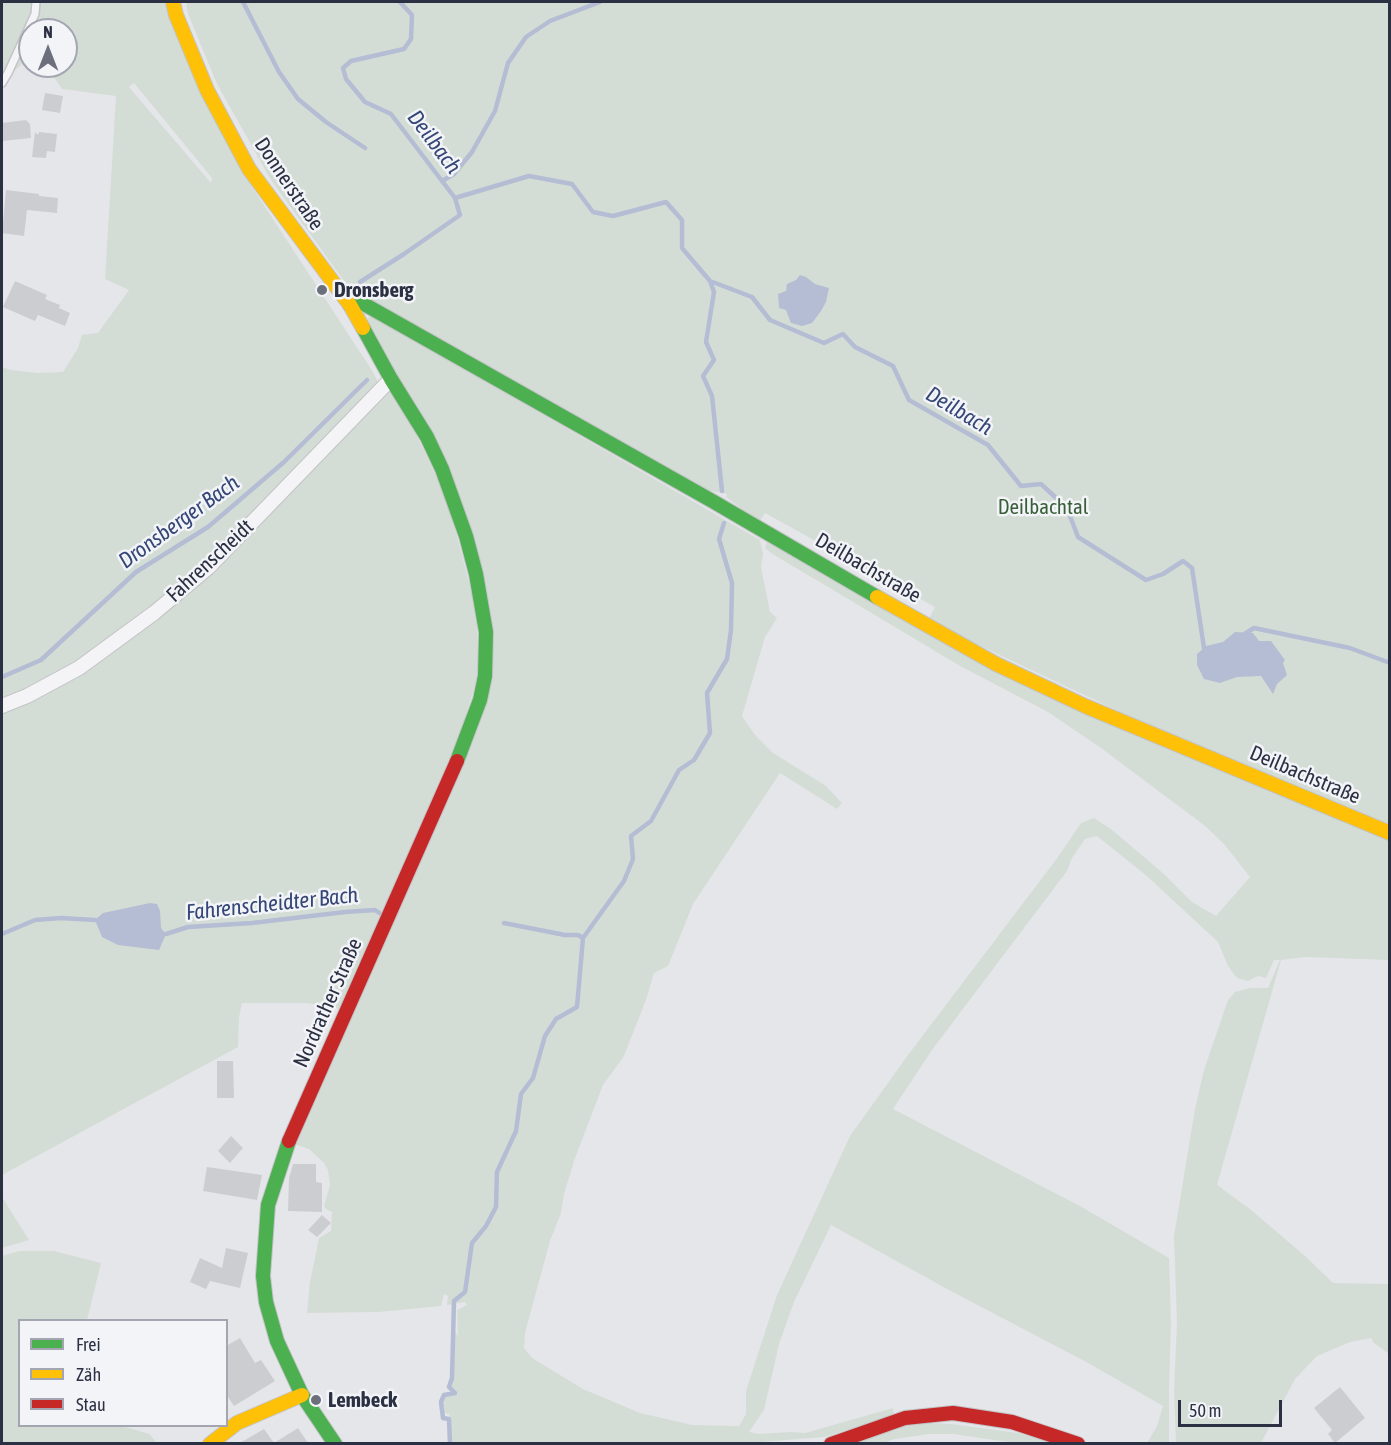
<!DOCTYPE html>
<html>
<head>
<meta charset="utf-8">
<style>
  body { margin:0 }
  #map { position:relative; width:1391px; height:1445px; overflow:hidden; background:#e5e6e9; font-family:"Asap Condensed",sans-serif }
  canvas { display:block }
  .frame { position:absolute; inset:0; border:3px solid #2b3043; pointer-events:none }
  .legend { position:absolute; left:18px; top:1319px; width:210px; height:108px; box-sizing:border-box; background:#f3f4f8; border:2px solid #a3a6b0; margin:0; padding:8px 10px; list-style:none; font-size:18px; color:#2b3043 }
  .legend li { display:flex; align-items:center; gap:12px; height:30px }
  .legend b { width:30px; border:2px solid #a3a6b0 }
  .north { position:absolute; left:18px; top:18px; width:60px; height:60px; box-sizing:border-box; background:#f3f4f8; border:2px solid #a3a6b0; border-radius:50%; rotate:0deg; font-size:16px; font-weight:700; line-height:24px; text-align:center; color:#2b3043 }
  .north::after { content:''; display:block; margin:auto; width:21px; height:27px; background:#6c707d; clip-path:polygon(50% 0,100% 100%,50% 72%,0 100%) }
  .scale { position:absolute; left:1178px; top:1400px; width:104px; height:27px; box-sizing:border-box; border:3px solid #2b3043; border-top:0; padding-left:8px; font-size:18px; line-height:21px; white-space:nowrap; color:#2b3043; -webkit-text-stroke:4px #f3f4f8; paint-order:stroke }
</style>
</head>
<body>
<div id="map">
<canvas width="1391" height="1445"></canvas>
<div class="frame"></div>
<ul class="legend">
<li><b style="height:8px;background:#4caf50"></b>Frei</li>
<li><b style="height:8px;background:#ffc107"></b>Zäh</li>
<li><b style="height:8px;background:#c62828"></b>Stau</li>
</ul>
<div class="north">N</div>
<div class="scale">50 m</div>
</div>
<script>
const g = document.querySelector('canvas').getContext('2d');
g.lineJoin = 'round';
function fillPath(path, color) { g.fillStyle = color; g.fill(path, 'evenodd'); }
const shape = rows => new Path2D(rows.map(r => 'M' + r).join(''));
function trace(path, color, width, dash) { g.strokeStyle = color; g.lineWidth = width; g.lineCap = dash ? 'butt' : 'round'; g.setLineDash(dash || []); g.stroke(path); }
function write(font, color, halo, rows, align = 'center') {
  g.font = font + ' "Asap Condensed",sans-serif'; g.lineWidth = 5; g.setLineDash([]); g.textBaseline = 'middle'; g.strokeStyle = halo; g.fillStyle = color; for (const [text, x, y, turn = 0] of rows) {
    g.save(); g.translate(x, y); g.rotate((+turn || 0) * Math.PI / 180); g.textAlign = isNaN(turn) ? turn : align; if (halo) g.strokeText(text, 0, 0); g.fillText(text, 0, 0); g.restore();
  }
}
fillPath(shape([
  [2,2,165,2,243,173,373,372,378,382,318,448,207,562,151,609,77,665,2,702,2,367,11,370,37,373,63,372,78,348,82,335,98,333,129,290,105,279,116,96,62,89,53,76,22,64,8,77,2,79,2,33,3,29,2,31],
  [30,30,66,30,66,66,30,66],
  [134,83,212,178,211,183,129,87],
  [186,2,1389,2,1389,827,1086,699,928,621,935,607,765,513,759,522,726,497,727,494,702,489,349,288,271,180,217,84,188,14],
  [372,316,760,540,763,554,761,567,770,612,777,618,765,637,742,716,755,735,773,753,826,786,842,803,837,809,780,773,693,904,668,966,654,973,646,1000,624,1056,603,1085,574,1161,564,1194,561,1213,550,1241,525,1333,524,1348,532,1358,583,1389,640,1413,692,1425,739,1426,746,1414,746,1391,777,1295,850,1136,908,1055,1058,857,1081,823,1094,818,1111,829,1164,874,1192,902,1216,916,1250,877,1224,844,1204,825,1101,748,1048,712,962,667,771,553,765,548,767,542,807,564,1389,839,1389,960,1306,957,1281,960,1217,1185,1250,1209,1305,1256,1333,1283,1389,1284,1389,1354,1374,1343,1371,1338,1350,1342,1317,1356,1295,1379,1261,1443,1176,1443,1174,1391,1177,1322,1174,1236,1195,1109,1204,1070,1228,1000,1235,992,1250,988,1268,988,1280,960,1274,960,1266,978,1258,976,1248,981,1237,978,1228,966,1218,942,1148,877,1097,836,1085,839,1072,858,1067,871,932,1050,893,1109,1080,1206,1169,1258,1171,1322,1169,1391,1169,1443,1147,1443,1157,1426,1163,1406,1090,1364,949,1290,831,1225,794,1302,779,1344,764,1410,749,1432,760,1434,791,1432,805,1433,893,1408,894,1415,824,1437,761,1442,690,1444,451,1443,451,1419,449,1414,444,1413,443,1403,445,1397,458,1394,451,1386,454,1378,455,1332,458,1336,457,1310,467,1305,465,1302,447,1305,448,1296,444,1294,441,1306,378,1312,307,1313,310,1282,319,1238,331,1231,332,1212,326,1209,324,1206,330,1185,328,1170,324,1163,309,1149,294,1144,484,703,481,571,367,318],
  [391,389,404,409,448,501,477,614,478,676,458,741,341,1010,331,1006,306,1003,242,1003,239,1017,238,1047,2,1175,2,711,160,615],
  [2,1197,29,1240,2,1248],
  [19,1251,54,1251,101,1263,87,1320,20,1320,20,1426,122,1426,149,1434,157,1443,2,1443,2,1256],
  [929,1423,951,1424,1018,1433,1054,1443,1015,1443,953,1434,929,1434,895,1439,883,1443,851,1444,905,1426]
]), '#d4ddd5');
fillPath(shape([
  [800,275,806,277,815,284,829,288,826,302,821,311,812,323,802,326,791,323,786,310,779,308,778,294,786,291,787,284,796,280],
  [1235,632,1253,633,1259,641,1271,641,1285,660,1283,663,1287,675,1277,684,1273,694,1261,676,1237,677,1220,683,1204,679,1197,665,1197,654,1206,646,1223,642],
  [150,903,157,904,160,911,161,928,166,934,159,950,118,945,102,937,95,920,103,913]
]), '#b4bdd3');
trace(shape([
  [243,2,279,72,298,99,326,122,365,148],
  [400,2,412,15,411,39,404,49,351,61,343,68,346,79,365,102,391,114,455,198,529,176,572,184,593,212,613,216,666,202,682,220,682,248,710,281,752,297,770,320,824,343,843,334,855,347,893,366,909,400,988,445,1021,486,1041,484,1067,508,1078,537,1146,580,1163,574,1183,561,1192,568,1204,648,1207,652],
  [442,181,454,174,472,152,495,111,508,63,526,37,550,21,600,2],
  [710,281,714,292,706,342,714,360,703,376,712,396,722,491],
  [360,282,404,254,460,215,455,198],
  [1243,635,1254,628,1350,648,1390,663],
  [2,677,41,660,136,572,208,527,284,462,367,380],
  [504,923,565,935,578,935,583,938],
  [2,934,35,920,61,918,95,920],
  [166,934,188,927,252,923,345,912,375,910,381,914],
  [450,1444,449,1419,443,1418,441,1402,444,1395,455,1393,449,1387,452,1378,454,1301,465,1292,472,1243,486,1226,496,1207,497,1172,516,1131,521,1094,533,1078,545,1036,556,1019,577,1007,583,938,624,881,633,859,631,836,651,821,679,770,694,760,710,733,707,693,727,659,731,630,732,583,719,539,724,523]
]), '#b4bdd3', 4.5);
fillPath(shape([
  [45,93,63,96,60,113,42,110],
  [26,120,30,124,31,138,2,141,2,123],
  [35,132,38,135,39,132,57,134,55,152,47,151,46,158,32,157],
  [6,190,39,194,39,196,58,198,57,213,27,210,24,236,2,233],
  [15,281,47,295,45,299,60,305,59,308,70,313,65,326,38,315,35,321,3,307],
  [217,1061,233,1061,234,1098,217,1098],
  [231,1136,243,1148,230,1163,218,1151],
  [293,1164,316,1164,316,1182,322,1183,322,1212,288,1211,289,1178],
  [207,1167,262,1175,257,1200,203,1191],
  [322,1215,331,1223,317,1237,308,1230],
  [226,1248,248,1253,240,1288,210,1281,206,1289,190,1282,200,1258,222,1268],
  [240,1338,255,1363,261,1360,275,1381,234,1406,226,1394,226,1346],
  [1340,1387,1365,1418,1335,1443,1328,1434,1332,1430,1314,1408],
  [298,1428,308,1443,274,1443],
  [264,1429,274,1443,240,1443]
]), '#cccdd1');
const lane = shape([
  [2,83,8,73,35,14,36,2]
]);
const street = shape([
  [2,706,27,696,79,668,154,613,209,567,391,379]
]);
const fast = shape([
  [350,305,355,299,714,502,877,597],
  [363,328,391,379,427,437,442,469,466,536,476,574,486,632,485,676,480,700,457,761],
  [289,1141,268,1205,263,1276,266,1302,277,1341,302,1395,335,1444]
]);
const slow = shape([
  [173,2,176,15,207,90,249,169,350,305,363,328],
  [877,597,996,664,1085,706,1390,833],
  [210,1444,237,1423,302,1395]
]);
const jam = shape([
  [289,1141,457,761],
  [831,1444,905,1418,953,1413,1012,1422,1078,1444]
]);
trace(lane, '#c2c3c7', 10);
trace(street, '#c2c3c7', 16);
trace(fast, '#c2c3c7', 16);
trace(slow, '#c2c3c7', 16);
trace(jam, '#c2c3c7', 16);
trace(lane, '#f4f4f6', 7);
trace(street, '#f4f4f6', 14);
trace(fast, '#4caf50', 14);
trace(slow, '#ffc107', 14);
trace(jam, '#c62828', 14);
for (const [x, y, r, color] of [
  [322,290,6,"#6c707d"],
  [316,1400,6,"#6c707d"]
]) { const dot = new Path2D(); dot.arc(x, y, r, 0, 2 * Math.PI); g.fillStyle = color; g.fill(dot); trace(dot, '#f3f4f8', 2); }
write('21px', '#2b3043', '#f3f4f8', [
  ["Donnerstraße",289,184,56],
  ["Fahrenscheidt",210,561,-43],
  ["Deilbachstraße",868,568,30],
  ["Deilbachstraße",1305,775,23],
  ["Nordrather Straße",328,1003,-66]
]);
write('bold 21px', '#2b3043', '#f3f4f8', [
  ["Dronsberg",334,290],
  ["Lembeck",328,1400]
], 'left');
write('21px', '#395f39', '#f3f4f8', [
  ["Deilbachtal",1043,507]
]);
write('italic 22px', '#354777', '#f3f4f8', [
  ["Deilbach",434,142,53],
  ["Deilbach",959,411,31],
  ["Dronsberger Bach",179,522,-36],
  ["Fahrenscheidter Bach",272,904,-6]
]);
</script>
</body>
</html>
